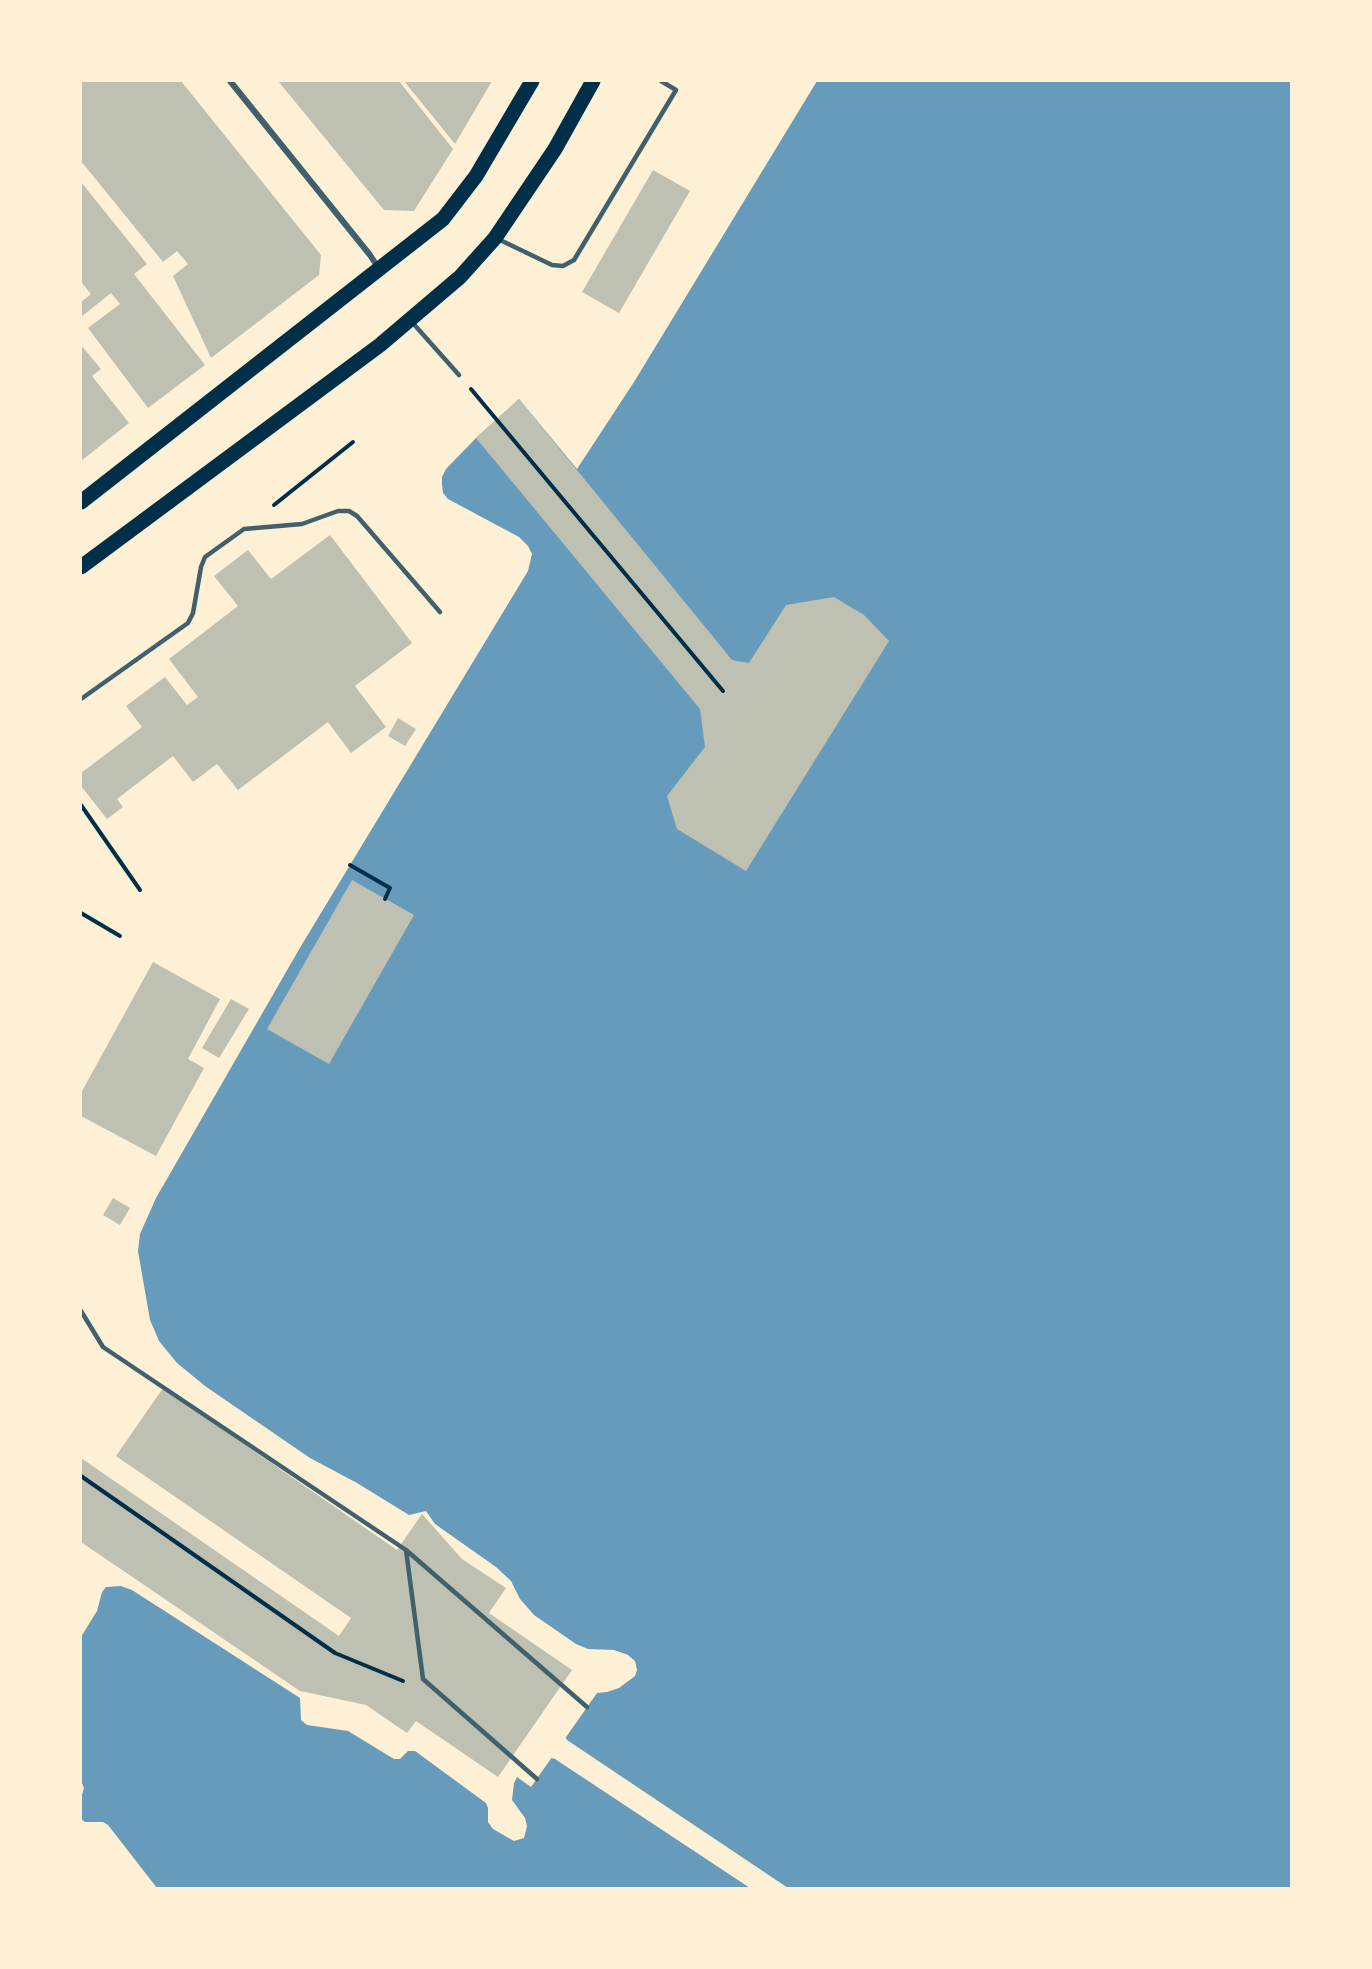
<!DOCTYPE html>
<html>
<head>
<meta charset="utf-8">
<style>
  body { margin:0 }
  #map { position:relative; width:1372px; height:1969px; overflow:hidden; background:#fdf0d5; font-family:"IBM Plex Sans",sans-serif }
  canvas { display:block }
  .frame { position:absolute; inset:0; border:82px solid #fdf0d5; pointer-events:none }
</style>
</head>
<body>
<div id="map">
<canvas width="1372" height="1969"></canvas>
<div class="frame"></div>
</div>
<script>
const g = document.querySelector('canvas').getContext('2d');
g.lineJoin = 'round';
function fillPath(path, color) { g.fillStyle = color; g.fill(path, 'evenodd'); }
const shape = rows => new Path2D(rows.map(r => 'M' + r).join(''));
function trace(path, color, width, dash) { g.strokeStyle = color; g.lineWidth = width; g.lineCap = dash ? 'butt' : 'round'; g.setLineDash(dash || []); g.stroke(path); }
fillPath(shape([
  [817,81,1291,81,1291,1888,157,1888,108,1825,103,1822,85,1822,81,1819,81,1798,84,1788,81,1781,81,1637,97,1611,102,1592,106,1587,121,1586,132,1590,300,1698,301,1720,307,1725,348,1731,394,1759,400,1759,408,1751,415,1751,486,1803,488,1808,488,1822,493,1829,514,1841,524,1838,527,1826,525,1818,512,1800,514,1783,517,1777,531,1787,597,1693,607,1692,619,1688,635,1676,637,1670,635,1661,628,1655,614,1650,588,1649,576,1644,534,1615,520,1599,511,1581,496,1567,435,1524,426,1511,409,1515,357,1483,310,1458,205,1386,177,1363,159,1341,150,1320,138,1251,140,1234,156,1198,301,946,528,571,532,554,528,546,519,537,448,499,443,493,442,485,442,477,446,469,476,438,519,399,577,469,634,382]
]), '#669bbc');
fillPath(shape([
  [564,1735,567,1740,788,1888,750,1888,555,1759,548,1757]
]), '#fdf0d5');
fillPath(shape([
  [81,81,181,81,321,255,319,275,211,358,173,276,188,264,177,251,163,262,81,161],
  [278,81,399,81,453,149,414,211,384,210],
  [404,81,492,81,455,144],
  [653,170,690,191,619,313,582,292],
  [81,182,147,264,134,274,205,365,148,408,88,328,120,304,111,293,81,317,81,302,91,294,81,282],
  [81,345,101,369,92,376,129,423,81,461],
  [519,399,732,660,749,663,786,605,834,597,864,615,889,641,746,871,677,829,667,796,705,747,700,709,476,438],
  [330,535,412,643,355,686,386,727,351,753,328,722,238,790,217,764,193,782,173,756,117,799,123,807,107,819,81,786,81,773,142,727,126,706,165,677,187,705,198,697,169,659,238,606,214,576,248,550,271,579],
  [398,718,416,729,405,746,388,736],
  [352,880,414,915,329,1064,267,1029],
  [153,962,220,999,188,1059,204,1068,156,1156,81,1116,81,1093],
  [231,999,249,1009,219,1058,202,1048],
  [113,1198,130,1208,120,1225,103,1215],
  [163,1388,397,1550,422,1514,462,1559,506,1588,489,1613,572,1670,498,1777,416,1721,407,1733,366,1705,300,1691,81,1542,81,1458,339,1636,351,1618,116,1456]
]), '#bec0b2');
trace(shape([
  [471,389,723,691],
  [274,505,353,442],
  [81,805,140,890],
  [350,865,390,888,385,899],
  [81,913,120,936],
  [81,1476,335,1653,403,1681]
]), '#003049', 4);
trace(shape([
  [498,239,552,265,563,266,574,260,676,90,661,81],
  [411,321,459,375],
  [81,699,188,623,193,613,201,567,205,557,244,529,302,524,338,511,349,511,357,516,440,612],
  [81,1311,103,1347,406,1550],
  [537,1779,423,1679,406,1550,587,1707]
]), '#3f606c', 4.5);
trace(shape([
  [230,81,370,255,379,269]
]), '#3f606c', 6);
trace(shape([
  [81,502,443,219,476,176,532,81],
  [81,567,380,345,460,277,495,238,555,149,593,81]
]), '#003049', 15);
</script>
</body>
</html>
